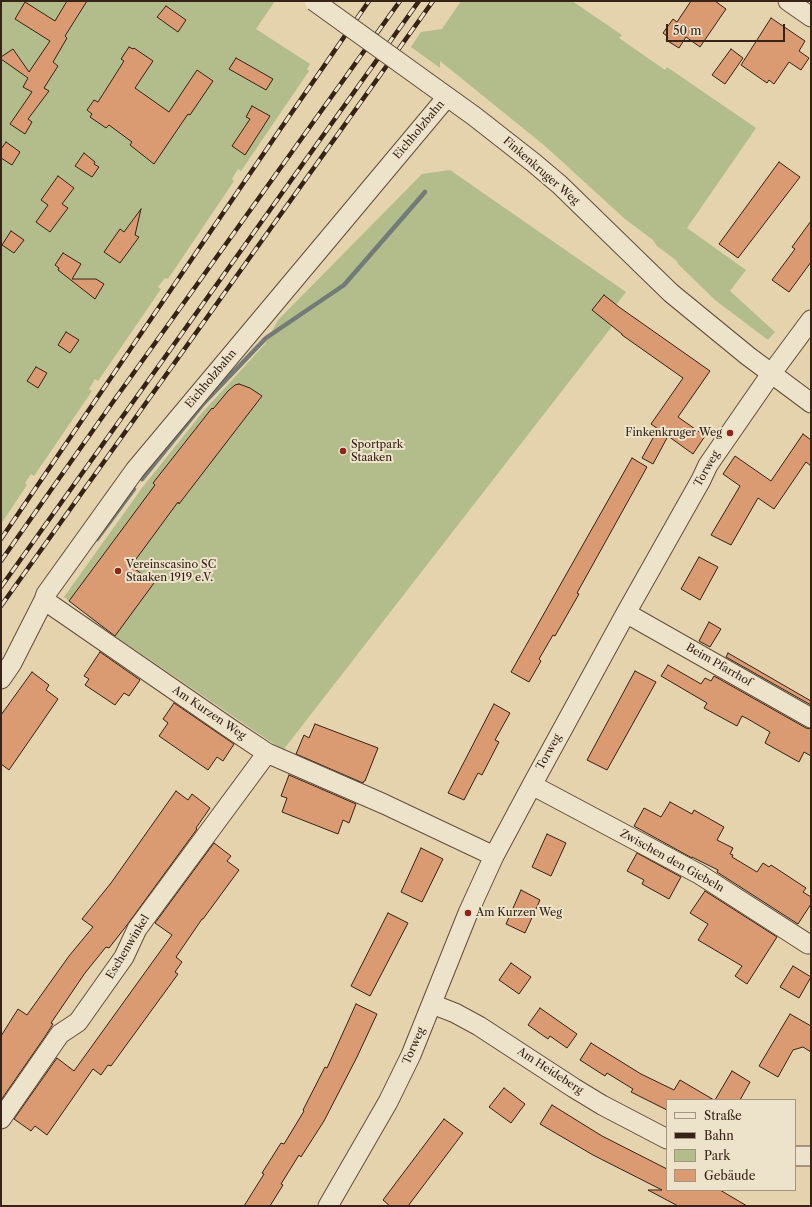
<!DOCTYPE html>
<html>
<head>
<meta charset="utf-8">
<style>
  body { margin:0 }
  #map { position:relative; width:812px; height:1207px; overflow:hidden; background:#e4d3ad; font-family:"Libre Caslon Text",serif }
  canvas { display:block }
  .frame { position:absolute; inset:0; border:2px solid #362217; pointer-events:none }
  .legend { position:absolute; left:666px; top:1099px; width:130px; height:92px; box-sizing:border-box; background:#ede2ca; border:1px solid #a49582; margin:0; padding:5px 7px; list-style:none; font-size:12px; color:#362217 }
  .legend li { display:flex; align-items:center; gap:8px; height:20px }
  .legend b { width:20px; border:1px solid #a49582 }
  .scale { position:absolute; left:666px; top:24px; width:119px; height:18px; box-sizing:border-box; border:2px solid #362217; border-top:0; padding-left:5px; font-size:12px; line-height:14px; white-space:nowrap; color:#362217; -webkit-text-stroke:3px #ede2ca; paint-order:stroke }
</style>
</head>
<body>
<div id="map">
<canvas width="812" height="1207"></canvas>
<div class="frame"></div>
<ul class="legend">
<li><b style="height:5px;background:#ede2ca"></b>Straße</li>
<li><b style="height:5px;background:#362217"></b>Bahn</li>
<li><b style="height:11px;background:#b2bd8b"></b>Park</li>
<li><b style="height:11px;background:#da9a72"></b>Gebäude</li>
</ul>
<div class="scale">50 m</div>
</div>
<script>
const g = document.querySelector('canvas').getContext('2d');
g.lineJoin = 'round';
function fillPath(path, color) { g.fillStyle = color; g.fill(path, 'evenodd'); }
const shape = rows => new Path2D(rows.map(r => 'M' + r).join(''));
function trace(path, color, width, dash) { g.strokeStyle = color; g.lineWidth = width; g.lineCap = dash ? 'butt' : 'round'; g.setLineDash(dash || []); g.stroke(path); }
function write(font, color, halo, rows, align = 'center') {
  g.font = font + ' "Libre Caslon Text",serif'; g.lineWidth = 4; g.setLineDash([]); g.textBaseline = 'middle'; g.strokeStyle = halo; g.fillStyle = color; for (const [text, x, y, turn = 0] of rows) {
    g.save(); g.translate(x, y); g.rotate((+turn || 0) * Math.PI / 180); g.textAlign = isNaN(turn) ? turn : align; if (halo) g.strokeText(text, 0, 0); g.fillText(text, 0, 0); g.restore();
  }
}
fillPath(shape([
  [1,1,275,1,256,29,310,64,307,69,309,71,241,171,238,169,232,179,234,181,168,279,165,278,158,287,161,289,98,381,95,379,89,389,92,391,34,476,31,474,25,483,27,485,1,524],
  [461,1,572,1,622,35,619,38,665,70,667,67,756,128,687,228,746,270,730,291,775,332,768,340,715,300,678,264,677,261,657,246,653,240,625,219,545,146,440,61,440,68,411,47,421,32,442,29],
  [450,170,626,292,616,305,624,311,284,749,274,744,115,636,64,597,142,488,201,414,265,344,278,320,422,174]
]), '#b2bd8b');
trace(shape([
  [142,479,202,405,266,338,344,285,425,192],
  [97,539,134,489]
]), '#737a77', 4.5);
const building = shape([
  [67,1,87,1,65,36,67,38,53,62,58,66,44,88,49,91,28,119,32,122,25,134,10,124,32,92,23,87,28,78,1,59,1,57,13,49,29,72,50,41,15,19,25,2,55,21,67,1],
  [691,1,715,1,726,9,700,47,686,37,679,48,666,40,668,37,663,33,673,19,677,22,691,1],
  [166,6,186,20,178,32,157,17,166,6],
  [771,18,805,41,799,51,809,58,801,70,789,62,774,84,769,80,767,83,741,65,771,18],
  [129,47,133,49,134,48,153,61,135,88,169,112,197,70,213,81,190,115,188,114,154,164,130,145,132,142,109,125,106,128,90,117,92,114,87,110,94,100,98,102,124,61,121,59,129,47],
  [731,49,743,58,725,84,712,75,731,49],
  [236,58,273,79,266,90,229,69,236,58],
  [252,106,270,116,245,155,232,146,250,119,246,117,252,106],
  [6,142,20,152,12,165,1,158,1,149,6,142],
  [84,153,95,162,94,164,99,167,92,177,75,166,84,153],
  [779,162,800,177,738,258,719,244,779,162],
  [58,176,74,188,62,204,68,208,50,232,36,222,48,205,41,200,58,176],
  [141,209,135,235,139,237,120,263,104,252,120,229,124,232,141,209],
  [811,221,811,262,789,292,772,280,795,249,792,247,811,221],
  [11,231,24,240,14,253,2,245,11,231],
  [63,253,81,264,72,279,96,279,104,284,95,299,58,270,59,268,55,265,63,253],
  [604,295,619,307,710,371,678,417,705,436,693,454,668,436,653,464,642,458,658,429,651,424,683,378,622,335,622,334,592,310,604,295],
  [66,332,79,340,70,353,58,345,66,332],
  [36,367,47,373,38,388,27,381,36,367],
  [239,384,250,388,262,396,179,504,178,502,131,566,154,583,115,636,69,601,155,485,153,483,212,408,213,409,228,391,235,385,239,384],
  [803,434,811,440,811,466,806,462,774,509,758,498,731,545,711,535,740,486,723,474,735,456,771,481,803,434],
  [632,458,647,467,577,593,579,594,555,636,553,635,539,659,541,661,529,682,511,672,632,458],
  [699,557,718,567,700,600,681,589,699,557],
  [709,622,721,629,710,647,699,641,709,622],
  [100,652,140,680,129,696,124,693,115,705,85,685,89,679,84,676,100,652],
  [728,653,811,701,811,705,726,657,728,653],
  [668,665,701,684,705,678,711,681,714,676,806,728,811,729,811,756,804,752,799,762,765,743,770,732,748,719,742,716,737,726,704,708,707,703,661,676,668,665],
  [635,671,656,682,607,770,587,760,635,671],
  [32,672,49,685,46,690,58,699,9,770,1,764,1,715,32,672],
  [174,703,234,744,223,761,217,757,208,770,159,736,168,723,163,719,174,703],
  [494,704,510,713,495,740,499,742,482,775,478,773,464,800,448,793,494,704],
  [315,724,378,748,365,781,364,781,363,783,296,754,304,735,309,738,315,724],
  [289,775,356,804,349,823,343,820,338,834,282,812,287,798,281,796,289,775],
  [176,791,188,800,192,794,210,808,196,828,197,829,127,925,109,948,106,947,85,973,51,1023,53,1024,44,1038,1,1100,1,1036,18,1009,27,1015,69,956,93,927,82,919,111,883,176,791],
  [670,802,692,814,694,810,724,827,717,840,733,848,730,854,733,855,732,857,757,872,763,863,769,867,771,865,806,888,803,892,811,897,811,904,798,924,717,872,718,870,692,857,692,858,634,826,644,808,661,817,670,802],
  [547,834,566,843,551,876,532,867,547,834],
  [214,843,231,856,227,861,239,870,203,919,202,919,176,957,182,962,175,972,178,974,111,1066,108,1065,101,1075,93,1069,47,1135,35,1126,31,1131,14,1119,57,1058,74,1071,172,935,155,923,214,843],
  [421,848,443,859,422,902,401,892,421,848],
  [637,853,681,877,669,899,642,884,644,880,627,871,637,853],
  [521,890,540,900,525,933,506,924,521,890],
  [705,891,777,937,747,984,735,976,742,966,698,940,708,924,690,913,705,891],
  [388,913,408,923,370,996,351,986,388,913],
  [511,963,531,977,519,994,499,980,511,963],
  [793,966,811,977,799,998,780,987,793,966],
  [356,1004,377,1014,357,1057,324,1121,301,1157,299,1155,281,1184,283,1185,270,1206,244,1206,264,1174,262,1173,281,1143,284,1144,304,1111,303,1110,325,1067,327,1068,356,1004],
  [540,1008,577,1034,567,1048,550,1036,548,1039,528,1025,540,1008],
  [790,1014,811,1026,811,1052,803,1047,793,1050,778,1077,759,1066,790,1014],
  [591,1043,641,1074,674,1090,680,1080,714,1100,667,1100,667,1110,631,1092,633,1089,607,1073,605,1076,580,1060,591,1043],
  [732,1071,750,1082,740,1100,715,1100,732,1071],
  [504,1088,525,1104,511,1123,489,1107,504,1088],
  [552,1105,602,1136,667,1169,667,1190,720,1190,747,1206,678,1206,648,1190,662,1190,593,1155,540,1124,552,1105],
  [444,1119,463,1133,408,1206,390,1206,383,1200,444,1119]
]);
fillPath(building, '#da9a72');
trace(building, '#362217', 1);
const minor = shape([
  [788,1,811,17],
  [428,83,474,116,534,163,560,185,671,293,748,356,811,403],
  [44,600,231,729,267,753,384,804,494,856],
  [626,613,811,718],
  [1,679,12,663,44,600,46,594,135,470,447,97],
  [532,785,699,874,808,944],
  [432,1004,455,1013,479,1026,574,1088,602,1105,667,1139],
  [1,1119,60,1034,78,1022,124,957,137,929,267,753],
  [795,1156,811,1156],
  [328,1206,388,1102,411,1055,468,913,494,856,532,785,626,613,701,480,708,465,771,374,811,320]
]);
trace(minor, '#624e3c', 21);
trace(minor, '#ede2ca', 19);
const rail = shape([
  [1,539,279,131,369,1],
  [1,561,115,399,400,1],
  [1,587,419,1],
  [1,606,433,1]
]);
trace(rail, '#362217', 4.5);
trace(rail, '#ede2ca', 3, [9]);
const minorBridge = shape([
  [314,1,428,83]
]);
trace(minorBridge, '#624e3c', 21, []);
trace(minorBridge, '#ede2ca', 19);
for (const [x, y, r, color] of [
  [730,433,4,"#8f2418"],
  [343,451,4,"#8f2418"],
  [118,571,4,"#8f2418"],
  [468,913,4,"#8f2418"]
]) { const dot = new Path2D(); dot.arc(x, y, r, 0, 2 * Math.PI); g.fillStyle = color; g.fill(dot); trace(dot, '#ede2ca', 1.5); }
write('11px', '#362217', '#ede2ca', [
  ["Eichholzbahn",419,130,-50],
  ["Finkenkruger Weg",541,171,41],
  ["Eichholzbahn",211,379,-50],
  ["Torweg",707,469,-60],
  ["Beim Pfarrhof",719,665,30],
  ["Am Kurzen Weg",209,713,34],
  ["Torweg",549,752,-61],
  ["Zwischen den Giebeln",672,861,29],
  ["Eschenwinkel",128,947,-59],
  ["Torweg",414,1046,-66],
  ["Am Heideberg",550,1071,33]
]);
write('11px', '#362217', '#ede2ca', [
  ["Finkenkruger Weg",722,433,"right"],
  ["Sportpark",351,445],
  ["Staaken",351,458],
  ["Vereinscasino SC",126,565],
  ["Staaken 1919 e.V.",126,578],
  ["Am Kurzen Weg",476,913]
], 'left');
</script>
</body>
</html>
